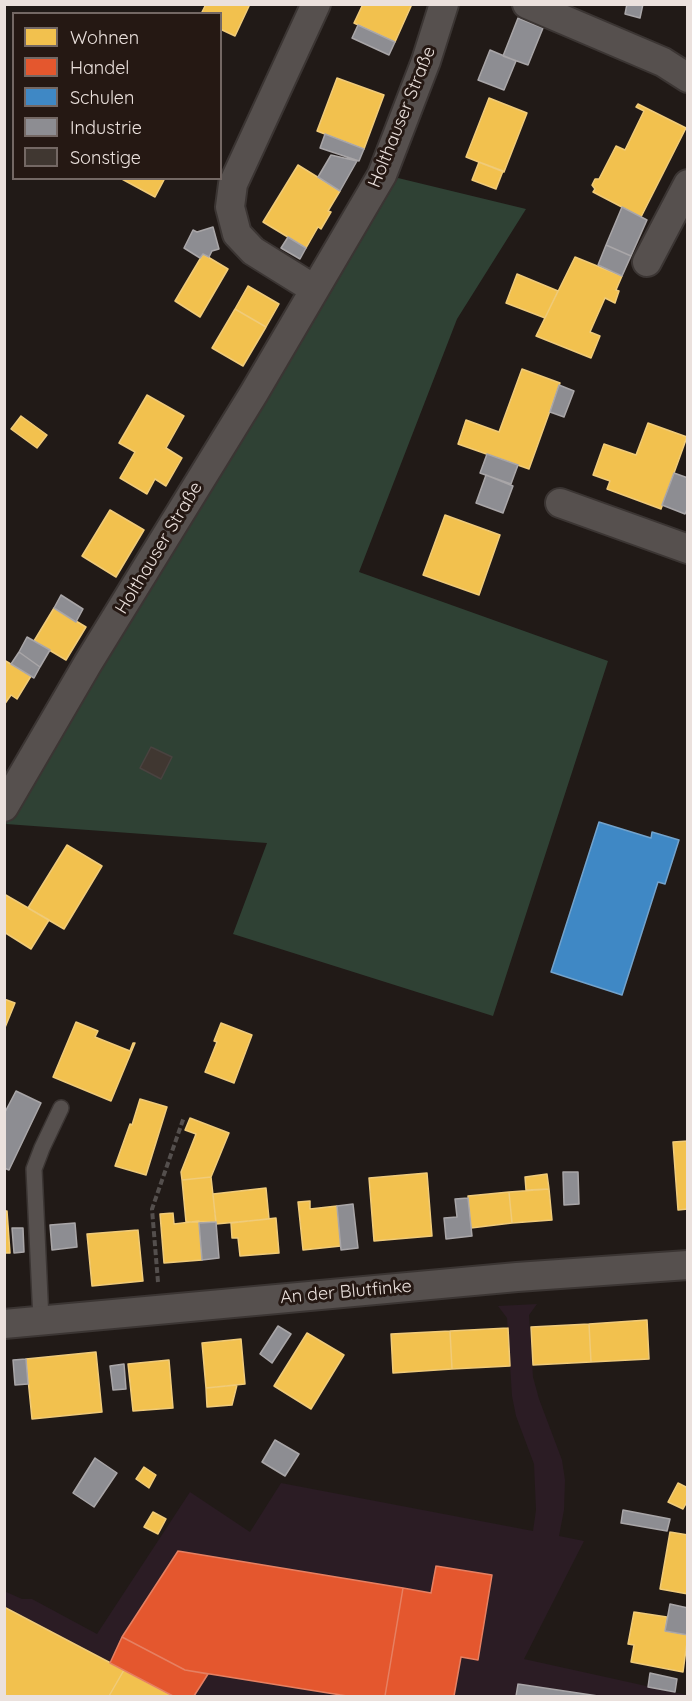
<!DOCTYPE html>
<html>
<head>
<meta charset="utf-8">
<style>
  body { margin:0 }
  #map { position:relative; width:692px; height:1701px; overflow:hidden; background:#211a17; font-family:Quicksand,sans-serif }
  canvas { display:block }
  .frame { position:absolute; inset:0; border:6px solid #ebe1dd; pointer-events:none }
  .legend { position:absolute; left:12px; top:12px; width:210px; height:168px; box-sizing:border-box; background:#251813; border:2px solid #746864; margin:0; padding:8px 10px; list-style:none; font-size:18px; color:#ebe1dd }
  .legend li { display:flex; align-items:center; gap:12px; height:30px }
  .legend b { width:30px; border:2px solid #746864 }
</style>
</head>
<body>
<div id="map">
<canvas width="692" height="1701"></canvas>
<div class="frame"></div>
<ul class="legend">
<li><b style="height:16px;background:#f2c14e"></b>Wohnen</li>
<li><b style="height:16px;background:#e4572e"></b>Handel</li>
<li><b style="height:16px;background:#3f88c5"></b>Schulen</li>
<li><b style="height:16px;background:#8d8d92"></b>Industrie</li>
<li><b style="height:16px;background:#403731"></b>Sonstige</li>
</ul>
</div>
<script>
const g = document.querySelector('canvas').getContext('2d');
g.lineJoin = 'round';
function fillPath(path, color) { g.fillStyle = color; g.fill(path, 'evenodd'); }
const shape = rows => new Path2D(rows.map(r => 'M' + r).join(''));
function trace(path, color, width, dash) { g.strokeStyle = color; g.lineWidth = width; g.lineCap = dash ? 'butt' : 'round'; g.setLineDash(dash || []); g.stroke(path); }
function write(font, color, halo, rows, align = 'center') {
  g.font = font + ' Quicksand,sans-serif'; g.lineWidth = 6; g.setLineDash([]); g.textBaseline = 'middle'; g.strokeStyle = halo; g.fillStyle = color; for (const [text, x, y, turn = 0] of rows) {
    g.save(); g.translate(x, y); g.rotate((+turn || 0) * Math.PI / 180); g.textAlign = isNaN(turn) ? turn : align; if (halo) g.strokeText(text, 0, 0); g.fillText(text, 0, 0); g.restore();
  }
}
fillPath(shape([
  [537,1304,529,1315,533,1377,539,1399,562,1460,565,1480,564,1510,559,1536,584,1541,524,1659,687,1695,687,1696,5,1696,4,1591,22,1599,32,1599,97,1634,190,1492,250,1532,281,1483,533,1531,536,1510,534,1464,516,1416,512,1396,507,1318,498,1306]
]), '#2b1c24');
fillPath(shape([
  [398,178,526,209,457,319,359,572,608,661,493,1016,233,934,267,843,6,824,307,333]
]), '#2f4134');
const homes = shape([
  [206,4,250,4,235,36,220,29,220,14,201,14,206,4],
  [363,4,412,4,395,42,354,23,363,4],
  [337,78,384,95,364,149,317,131,337,78],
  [489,98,527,113,504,172,466,157,489,98],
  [638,104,686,128,641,217,593,192,595,189,592,185,595,179,599,179,616,146,625,150,644,111,636,107,638,104],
  [479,162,503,171,496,189,472,180,479,162],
  [298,165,340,191,328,211,331,212,321,229,318,227,306,248,263,222,298,165],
  [120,178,165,178,155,197,120,178],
  [203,254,228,269,200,317,175,301,203,254],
  [575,257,622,276,616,290,619,291,615,303,605,298,590,332,600,336,591,358,536,336,575,257],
  [517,274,558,291,545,318,506,303,517,274],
  [248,286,279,304,266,327,235,309,248,286],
  [235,309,266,327,243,366,212,348,235,309],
  [522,369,560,383,529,469,458,444,466,420,499,432,522,369],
  [147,395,184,416,166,448,182,458,166,486,155,479,147,494,120,478,135,452,119,443,147,395],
  [21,416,47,435,37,448,11,429,21,416],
  [648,423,687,437,661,509,607,489,610,481,593,475,604,444,636,455,648,423],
  [110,510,144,530,116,577,82,556,110,510],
  [445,515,500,535,479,595,423,575,445,515],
  [54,608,86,627,66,660,34,641,54,608],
  [4,660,31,676,17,699,11,695,4,705,4,660],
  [67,845,102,866,64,929,28,908,67,845],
  [4,894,49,920,31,949,4,932,4,894],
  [4,999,15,1003,4,1030,4,999],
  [76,1022,98,1031,95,1037,130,1051,133,1043,135,1043,111,1101,53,1077,76,1022],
  [221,1023,252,1035,234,1083,205,1072,217,1042,214,1041,221,1023],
  [140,1099,167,1107,146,1175,115,1166,130,1124,132,1125,140,1099],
  [190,1118,229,1133,211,1177,182,1180,181,1172,196,1134,185,1130,190,1118],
  [688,1141,688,1209,678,1210,673,1142,688,1141],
  [427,1173,432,1236,374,1241,369,1178,427,1173],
  [547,1174,549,1189,526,1190,525,1177,547,1174],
  [211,1177,216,1222,186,1222,182,1180,211,1177],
  [266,1188,269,1219,216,1224,213,1194,266,1188],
  [549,1189,552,1220,512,1223,509,1192,549,1189],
  [509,1192,512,1223,471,1228,468,1196,509,1192],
  [310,1201,310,1209,337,1206,341,1246,303,1250,298,1202,310,1201],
  [4,1211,7,1211,10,1253,4,1253,4,1211],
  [173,1213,174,1224,199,1221,202,1260,164,1263,160,1214,173,1213],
  [276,1218,279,1253,240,1256,238,1238,232,1238,231,1223,276,1218],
  [138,1230,143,1281,92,1286,87,1234,138,1230],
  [647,1320,649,1359,591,1362,589,1324,647,1320],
  [589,1324,591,1362,533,1365,531,1327,589,1324],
  [508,1328,510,1366,452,1369,450,1331,508,1328],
  [450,1331,452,1369,393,1373,391,1334,450,1331],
  [307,1333,344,1355,311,1409,274,1386,307,1333],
  [241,1339,245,1384,206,1388,202,1343,241,1339],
  [96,1352,102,1412,32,1419,26,1359,96,1352],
  [169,1360,173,1408,133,1411,128,1364,169,1360],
  [237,1385,232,1405,207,1407,206,1388,237,1385],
  [144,1467,156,1475,149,1488,136,1479,144,1467],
  [678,1483,688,1488,688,1500,683,1509,668,1502,678,1483],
  [153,1512,166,1519,158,1534,144,1527,153,1512],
  [670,1532,688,1535,688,1594,660,1589,670,1532],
  [4,1607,124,1670,109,1696,4,1696,4,1607],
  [634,1612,667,1617,665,1631,688,1635,683,1672,631,1662,634,1645,628,1644,634,1612],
  [124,1670,173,1696,109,1696,124,1670]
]);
fillPath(homes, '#f2c14e');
trace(homes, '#f0cb79', 1.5);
const shops = shape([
  [178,1551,403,1588,385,1696,347,1696,185,1670,122,1637,178,1551],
  [436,1566,492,1575,478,1660,461,1657,454,1696,385,1696,403,1588,431,1593,436,1566],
  [122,1637,185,1670,208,1674,194,1696,173,1696,110,1663,122,1637]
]);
fillPath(shops, '#e4572e');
trace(shops, '#e68062', 1.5);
const schools = shape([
  [599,822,651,838,652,832,679,840,665,884,658,882,622,995,551,972,599,822]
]);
fillPath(schools, '#3f88c5');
trace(schools, '#73a3cc', 1.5);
const industry = shape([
  [627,4,643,4,640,18,625,14,627,4],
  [518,18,543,28,528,65,503,56,518,18],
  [358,25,395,42,389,55,352,38,358,25],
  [490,50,516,61,504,90,478,80,490,50],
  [325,134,364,149,359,161,320,148,325,134],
  [331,155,357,161,340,191,318,177,331,155],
  [622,207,647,220,631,256,606,245,622,207],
  [213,227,219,249,212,251,209,257,203,254,200,258,184,248,193,230,197,232,213,227],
  [288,237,306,248,300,259,281,248,288,237],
  [606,245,631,256,622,276,598,265,606,245],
  [559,385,574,391,564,417,550,412,559,385],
  [487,454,518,465,511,484,480,473,487,454],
  [674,473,688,478,688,507,685,514,662,505,674,473],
  [486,475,513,486,503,513,476,503,486,475],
  [61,595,83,609,76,622,54,608,61,595],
  [27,637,50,650,40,667,19,652,27,637],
  [19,652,40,667,34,678,11,664,19,652],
  [16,1091,41,1103,9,1170,4,1168,4,1114,16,1091],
  [563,1172,578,1172,579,1204,564,1205,563,1172],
  [468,1198,472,1236,446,1239,444,1218,457,1217,455,1199,468,1198],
  [353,1204,358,1248,341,1250,337,1206,353,1204],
  [216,1222,219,1258,202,1260,199,1223,216,1222],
  [75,1223,77,1247,52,1250,50,1225,75,1223],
  [12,1228,23,1228,24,1252,14,1253,12,1228],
  [278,1326,291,1334,272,1363,260,1354,278,1326],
  [26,1359,28,1384,15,1385,13,1360,26,1359],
  [124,1364,126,1389,113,1390,110,1366,124,1364],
  [275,1440,299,1454,285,1476,262,1462,275,1440],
  [95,1458,117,1473,94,1507,73,1493,95,1458],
  [623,1510,670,1519,667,1531,621,1523,623,1510],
  [670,1604,688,1608,688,1635,665,1631,670,1604],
  [650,1673,677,1679,675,1692,648,1687,650,1673],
  [518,1684,598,1696,516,1696,518,1684]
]);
fillPath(industry, '#8d8d92');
trace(industry, '#a9a6a8', 1.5);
const building = shape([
  [151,747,172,757,161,779,140,768,151,747]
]);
fillPath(building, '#403731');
trace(building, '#494340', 1.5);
const service = shape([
  [41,1320,34,1169,42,1148,61,1108]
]);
const minor = shape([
  [527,4,663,62,688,78],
  [647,262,688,184],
  [314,289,253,251,237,234,230,207,233,184,316,4],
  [560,503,688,549],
  [4,807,88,663,254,393,382,175,426,61,444,4],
  [4,1324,517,1277,688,1265]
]);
trace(service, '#3b3533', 18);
trace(minor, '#3b3533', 32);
trace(shape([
  [158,1282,152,1209,184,1117]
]), '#544f4d', 4, [6, 3]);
trace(service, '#56504e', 15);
trace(minor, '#56504e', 28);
write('18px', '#ebe1dd', '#251813', [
  ["Holthauser Straße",402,117,-68],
  ["Holthauser Straße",159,548,-59],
  ["An der Blutfinke",346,1292,-5]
]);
</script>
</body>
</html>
